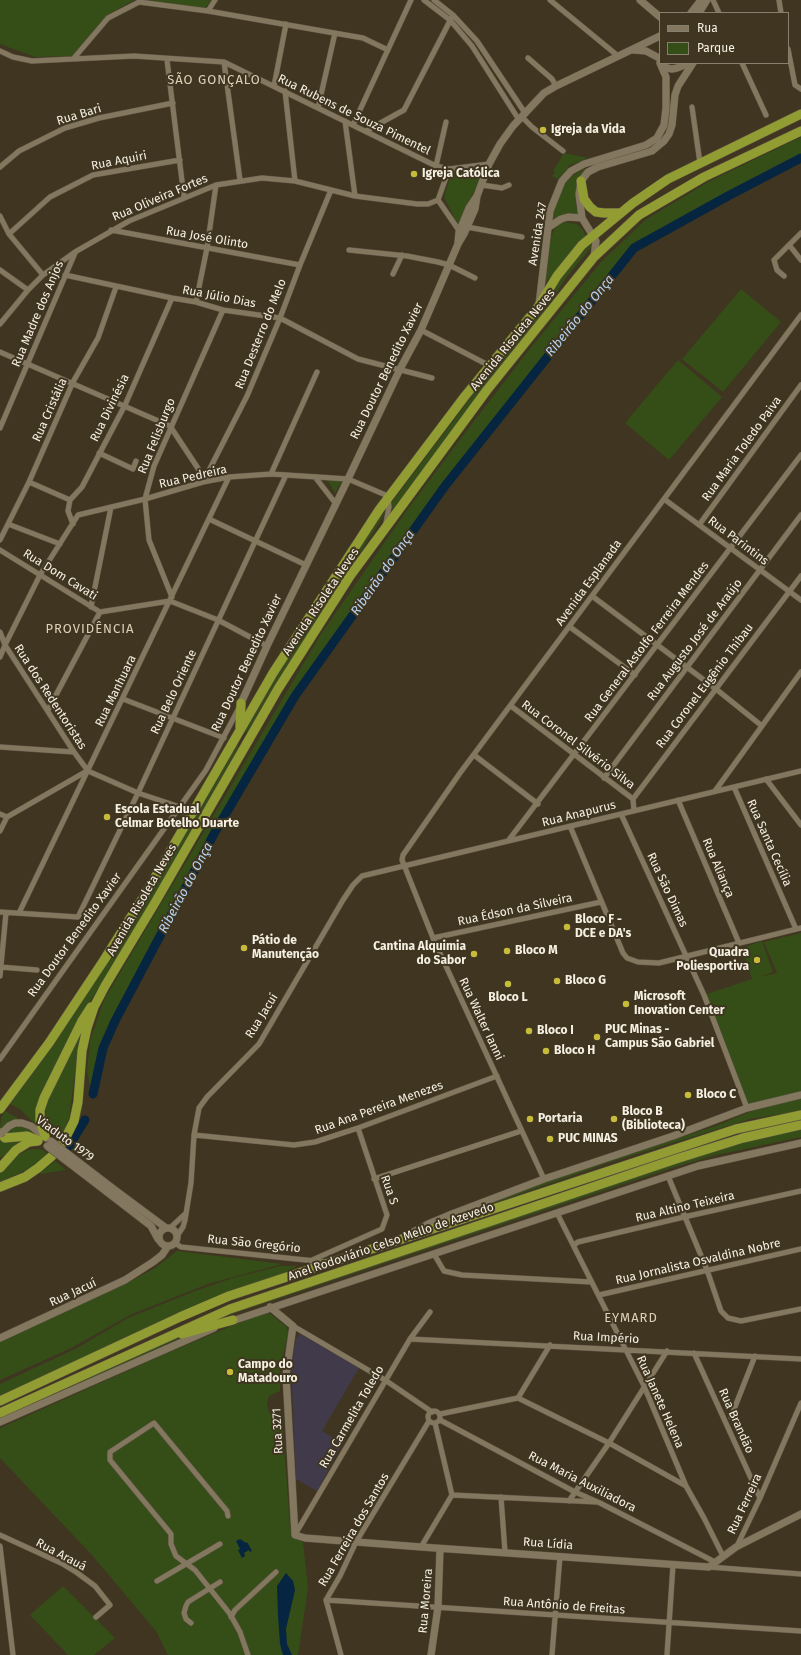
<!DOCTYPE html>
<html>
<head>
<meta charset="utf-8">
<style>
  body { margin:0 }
  #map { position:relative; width:801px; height:1655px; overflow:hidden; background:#3f3520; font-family:"Fira Sans",sans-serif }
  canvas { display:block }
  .legend { position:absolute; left:659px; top:12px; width:130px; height:52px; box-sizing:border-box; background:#3f3520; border:1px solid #88806e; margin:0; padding:5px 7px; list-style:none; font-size:12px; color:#f6f0e3 }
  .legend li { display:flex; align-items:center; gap:8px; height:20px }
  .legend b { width:20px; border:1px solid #88806e }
</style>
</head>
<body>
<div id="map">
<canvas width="801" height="1655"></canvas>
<ul class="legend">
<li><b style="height:5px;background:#837760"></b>Rua</li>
<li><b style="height:11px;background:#354e18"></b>Parque</li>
</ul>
</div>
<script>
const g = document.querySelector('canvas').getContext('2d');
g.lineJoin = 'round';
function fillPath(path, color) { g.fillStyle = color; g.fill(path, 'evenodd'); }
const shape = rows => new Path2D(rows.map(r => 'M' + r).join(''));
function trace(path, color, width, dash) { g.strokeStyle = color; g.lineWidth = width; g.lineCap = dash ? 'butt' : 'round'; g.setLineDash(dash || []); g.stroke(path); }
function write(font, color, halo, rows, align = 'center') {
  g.font = font + ' "Fira Sans",sans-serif'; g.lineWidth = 4; g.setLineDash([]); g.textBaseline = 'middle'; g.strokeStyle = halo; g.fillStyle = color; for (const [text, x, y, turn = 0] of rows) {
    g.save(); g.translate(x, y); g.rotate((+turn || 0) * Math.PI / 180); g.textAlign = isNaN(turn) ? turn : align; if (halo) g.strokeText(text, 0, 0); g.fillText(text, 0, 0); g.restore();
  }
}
fillPath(shape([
  [300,1334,359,1368,322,1431,343,1443,317,1491,296,1479,291,1365,296,1339]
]), '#413a4b');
fillPath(shape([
  [0,0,134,0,107,15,72,56,35,57,0,44],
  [145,0,211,0,205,8],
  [801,137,801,156,722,196,657,232,637,241,475,444,420,518,299,688,198,861,120,1008,102,1046,91,1090,87,1071,90,1041,104,1000,321,634,407,510,458,442,528,351,601,262,645,220,708,182],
  [564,153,588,158,568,166,568,168,557,179,552,176,555,172,553,171],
  [586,168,577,183,576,205,578,214,552,219,558,194,563,186,572,176],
  [452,171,484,171,458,225,444,197],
  [563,222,577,224,583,230,586,236,545,283,551,237,555,227],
  [593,242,594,244,566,278,534,326,392,510,392,502,552,290,574,262],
  [741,289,781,322,723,392,682,359],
  [678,360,722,397,669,460,625,423],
  [326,478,343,479,335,493],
  [387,508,381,520,267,698,247,733,245,728,281,667,365,539],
  [238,741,238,748,152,900,82,1015,48,1084,39,1128,20,1109,10,1104,54,1045,123,938,154,889],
  [801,933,801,1095,747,1108,704,995,752,979,742,948,762,941,773,972,759,977,777,973,764,942],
  [81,1026,69,1119,63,1135,58,1140,52,1135,47,1127,45,1117,47,1099],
  [801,1098,801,1111,750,1119,608,1163,469,1212,473,1209,566,1174,713,1127,752,1111],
  [5,1111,19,1119,12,1120,0,1129,1,1118],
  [18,1125,26,1127,39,1136,5,1135,11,1127],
  [801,1129,801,1137,716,1155,675,1167,223,1317,237,1308,592,1190,759,1137],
  [0,1138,29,1139,0,1158],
  [35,1149,43,1150,47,1154,30,1168,0,1182,0,1172,16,1156,28,1150],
  [55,1161,66,1170,39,1174],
  [177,1251,282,1264,208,1284,132,1314,69,1349,0,1380,0,1341,120,1287,155,1268],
  [280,1266,297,1266,286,1273,0,1398,0,1384,77,1348,128,1318,195,1291,233,1278],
  [269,1313,287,1327,288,1334,280,1369,280,1391,269,1396,267,1403,269,1413,275,1416,282,1417,290,1527,293,1537,303,1542,308,1588,298,1655,168,1655,156,1631,91,1554,0,1458,0,1428,174,1350,258,1315],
  [189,1334,84,1382,0,1419,0,1415,158,1343],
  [63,1586,115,1638,94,1655,68,1655,30,1615]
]), '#354e18');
fillPath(shape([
  [240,1539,246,1543,247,1542,252,1551,250,1552,249,1550,244,1553,245,1556,242,1558,238,1550,240,1549,236,1541],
  [286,1573,293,1581,295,1590,286,1629,287,1644,292,1655,283,1655,280,1644,278,1616,277,1586]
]), '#052540');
trace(shape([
  [93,1094,103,1048,115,1021,215,832,295,696,445,486,634,248,728,196,801,158],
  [69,1146,85,1120]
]), '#052540', 9);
const street = shape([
  [424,0,450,20,472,46,519,120],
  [434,0,453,15,477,41,525,113],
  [550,0,618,56],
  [713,0,719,13],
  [779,0,781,13],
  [208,11,215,0],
  [788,49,795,85,801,89],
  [0,51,13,57,32,61,134,56,224,62,436,166,449,169,489,164],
  [74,58,108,18,139,2,208,11,363,38,388,50],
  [528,58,552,79,556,86],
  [167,60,184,197],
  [224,62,240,180],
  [742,63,766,115],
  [274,86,286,24],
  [285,91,295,181],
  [692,107,700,163],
  [318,108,335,33],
  [522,117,532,127,563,151],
  [345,121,355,196],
  [353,125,411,0],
  [366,131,404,110,453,15],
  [436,166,446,122],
  [0,167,19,151,65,128,99,118,173,103],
  [482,185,502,188,509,185],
  [438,200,460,232],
  [438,200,449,169],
  [0,216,9,234,43,275],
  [467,227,522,237],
  [111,230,300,265],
  [9,234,50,197,93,175,180,160],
  [790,246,801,260],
  [349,250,407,256,438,262,449,265,475,278],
  [0,270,28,290],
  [393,274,402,255],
  [65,275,172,298,196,302,223,310,280,318,358,359,432,378],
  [784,276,777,270,774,260,801,233],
  [196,302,207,248,216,185],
  [0,324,28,290,43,275,75,252,129,221,216,185,262,178,295,181,355,196,417,204,428,204,438,200],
  [421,330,490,366],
  [0,352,170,426,205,479],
  [0,428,75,253],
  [99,453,133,469,136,461],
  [271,474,317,372],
  [315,477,336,504],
  [29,482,70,500],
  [203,482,247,396,280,318,300,265,331,190],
  [664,499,801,600],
  [209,519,306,565],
  [8,524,60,544],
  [73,524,68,511,70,500,82,487,125,405,172,298],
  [699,525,801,385],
  [0,540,29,482,73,382,98,338,116,287],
  [0,550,100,612,170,601,218,620,267,646],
  [592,596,716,689,762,726],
  [172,597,149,540,145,499,154,466,223,310],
  [91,607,111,507],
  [570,627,635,675],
  [0,632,5,645,74,752,88,771,138,793,180,807,188,820],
  [0,657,5,645,40,575,78,515,145,499,203,482,229,477,271,474,348,479,388,496,389,507,386,523],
  [123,699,224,738],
  [511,706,633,799],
  [48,710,100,612],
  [0,747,74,752],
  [474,755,538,804],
  [604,778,801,515],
  [766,779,801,825],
  [734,787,796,929],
  [715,791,801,672],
  [678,800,739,943],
  [634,811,633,799,801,576],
  [0,814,7,817],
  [621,814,704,995,747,1108],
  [7,817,87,771],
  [570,826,623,953,627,958,638,962,659,963,801,928],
  [0,831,7,817],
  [508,841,801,455],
  [0,912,78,917,138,793,286,475],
  [19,913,229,477],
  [433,938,601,902],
  [0,967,37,970],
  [0,976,6,913],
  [0,1059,206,770,239,708],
  [194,1135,294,1145,315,1142,358,1128,497,1076],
  [668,1176,707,1270,721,1311,728,1318,741,1321,801,1309],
  [374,1179,521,1131],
  [544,1179,433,938,402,860,403,855,460,773,801,315],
  [557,1213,644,1386,686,1486,704,1518,723,1556],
  [170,1228,185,1214],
  [177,1236,183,1227,185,1220,191,1183,194,1135,199,1108,207,1097,259,1044,343,900,353,885,362,876,801,771],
  [175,1243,181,1247,325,1262],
  [574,1245,578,1242,684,1217,801,1191],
  [434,1254,444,1271,462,1275,591,1282],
  [310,1261,382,1229,387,1215,358,1128],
  [599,1295,801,1249],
  [293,1326,385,1380,432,1412],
  [410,1339,801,1359],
  [694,1353,760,1498],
  [518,1398,609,1443,686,1486],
  '428 1417a6 6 0 1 1 12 0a6 6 0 1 1-12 0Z',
  [440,1414,518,1398,550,1345],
  [731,1417,755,1356],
  [440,1420,575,1492,600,1503,715,1562],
  [452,1495,597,1502],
  [501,1497,505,1552],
  [569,1501,609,1443,667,1351],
  [228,1516,227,1511,154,1423,110,1452,110,1460,171,1534,171,1544,176,1556,195,1570,230,1614,240,1632,248,1655],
  [296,1533,410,1339,430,1312],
  [0,1535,63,1564,76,1572,95,1586,110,1605,96,1617],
  [0,1546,13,1655],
  [737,1546,760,1498,801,1403],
  [421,1547,452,1495,435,1423],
  [709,1567,801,1574],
  [157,1581,220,1544],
  [326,1600,801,1631],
  [231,1617,235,1610,276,1572],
  [191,1623,186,1619,184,1613,186,1606,188,1602,220,1582],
  [341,1655,326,1600,340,1576,356,1542,429,1421],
  [552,1655,560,1556],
  [667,1655,673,1565]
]);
const secondary = shape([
  [640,0,660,17],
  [691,13,701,0],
  [699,13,707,0],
  [634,50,646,51,659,58],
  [661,64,667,68,672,69,677,68,690,63],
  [549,227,561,219,568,217,582,218],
  [458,242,459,232,469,208,477,196,489,164,500,144,513,126,544,93,556,86,660,36],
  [594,257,596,241,582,218,579,194,581,181,588,172,598,167,652,151,664,141,669,134,672,125,675,95,678,86,693,63],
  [539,305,550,211,562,181,571,171,584,164,646,145,657,138,664,125,666,108,666,77,660,63],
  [241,703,267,646,348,479,400,369,421,330,458,244,464,234,475,209,477,196],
  [3,1132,9,1126,15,1123,22,1123,31,1126,46,1138],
  [111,1187,166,1228],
  [107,1192,151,1226,158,1239],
  '159 1237a9 9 0 1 1 18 0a9 9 0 1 1-18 0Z',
  [413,1232,428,1224,452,1214,544,1179,673,1136,747,1108,801,1095],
  [270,1307,293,1326,286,1375,295,1535,305,1538,421,1547,709,1567,736,1547,801,1514],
  [229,1322,698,1166,801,1143],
  [0,1338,125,1280,153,1262,162,1255,168,1246],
  [0,1422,214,1328],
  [431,1655,438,1607,440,1549]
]);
const highway = shape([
  [581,181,584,199,590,207,596,212,604,213,621,213],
  [240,727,241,703],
  [0,1109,49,1043,104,960,146,893,273,673,379,510,465,396,538,307,557,276,582,245,633,203,668,179,801,114],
  [0,1133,5,1138,27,1136,37,1140],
  [45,1136,40,1121,40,1110,44,1098,82,1021,91,1007],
  [0,1168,16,1150,29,1142,38,1141],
  [0,1187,25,1177,38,1168,52,1156,64,1141,74,1121,78,1102,82,1051,87,1028,94,1007,105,986,156,901,278,689,350,576,487,390,594,257,639,215,704,177,801,131],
  [182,1334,233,1320],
  [0,1401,180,1317,229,1296,736,1129,801,1115],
  [0,1413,230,1309,676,1159,743,1138,801,1125]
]);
trace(street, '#5c5340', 6);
trace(secondary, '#5c5340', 8);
trace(highway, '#5c5340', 10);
trace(street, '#837760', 5);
trace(secondary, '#837760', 7);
trace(highway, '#919d33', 9);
const secondaryBridge = shape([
  [0,1134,3,1132],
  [51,1141,111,1187],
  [47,1146,107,1192]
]);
trace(secondaryBridge, '#5c5340', 8, []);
trace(secondaryBridge, '#837760', 7);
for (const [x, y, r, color] of [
  [543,130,4,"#c7bb3c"],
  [414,174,4,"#c7bb3c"],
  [107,817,4,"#c7bb3c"],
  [567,927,4,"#c7bb3c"],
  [244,948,4,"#c7bb3c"],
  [507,951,4,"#c7bb3c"],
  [474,954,4,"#c7bb3c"],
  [757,960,4,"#c7bb3c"],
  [557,981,4,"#c7bb3c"],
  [508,984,4,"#c7bb3c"],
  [626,1004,4,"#c7bb3c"],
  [529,1031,4,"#c7bb3c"],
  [597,1037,4,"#c7bb3c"],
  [546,1051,4,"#c7bb3c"],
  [688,1095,4,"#c7bb3c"],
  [530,1119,4,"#c7bb3c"],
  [614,1119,4,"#c7bb3c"],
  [550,1139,4,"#c7bb3c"],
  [230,1372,4,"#c7bb3c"]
]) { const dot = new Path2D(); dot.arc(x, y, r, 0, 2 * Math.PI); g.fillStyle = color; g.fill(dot); trace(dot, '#3f3520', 1.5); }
write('12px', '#f6f0e3', '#3f3520', [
  ["Rua Bari",79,115,-17],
  ["Rua Rubens de Souza Pimentel",354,115,26],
  ["Rua Aquiri",119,161,-11],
  ["Rua Oliveira Fortes",160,198,-23],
  ["Avenida 247",538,234,-81],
  ["Rua José Olinto",207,238,10],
  ["Rua Júlio Dias",219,297,11],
  ["Rua Madre dos Anjos",38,314,-67],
  ["Rua Desterro do Melo",261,334,-68],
  ["Avenida Risoleta Neves",513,340,-51],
  ["Rua Doutor Benedito Xavier",387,371,-64],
  ["Rua Divinésia",110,408,-64],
  ["Rua Cristália",50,410,-66],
  ["Rua Felisburgo",157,436,-68],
  ["Rua Maria Toledo Paiva",742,449,-54],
  ["Rua Pedreira",193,477,-13],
  ["Rua Parintins",738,541,37],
  ["Rua Dom Cavati",60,575,32],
  ["Avenida Esplanada",589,583,-54],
  ["Avenida Risoleta Neves",321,602,-56],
  ["Rua Augusto José de Araújo",695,640,-53],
  ["Rua General Astolfo Ferreira Mendes",647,642,-53],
  ["Rua Doutor Benedito Xavier",247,663,-65],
  ["Rua Coronel Eugênio Thibau",705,686,-53],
  ["Rua Manhuara",116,691,-64],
  ["Rua Belo Oriente",174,692,-65],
  ["Rua dos Redentoristas",50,697,57],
  ["Rua Coronel Silvério Silva",578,745,37],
  ["Rua Anapurus",579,814,-14],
  ["Rua Santa Cecília",769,843,66],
  ["Rua Aliança",718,868,67],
  ["Rua São Dimas",667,890,65],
  ["Avenida Risoleta Neves",142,900,-60],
  ["Rua Édson da Silveira",515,910,-12],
  ["Rua Doutor Benedito Xavier",75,935,-54],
  ["Rua Jacuí",262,1016,-58],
  ["Rua Walter Ianni",481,1019,65],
  ["Rua Ana Pereira Menezes",379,1108,-20],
  ["Viaduto 1979",65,1139,36],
  ["Rua S",389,1190,71],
  ["Rua Altino Teixeira",685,1207,-13],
  ["Anel Rodoviário Celso Mello de Azevedo",391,1242,-19],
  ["Rua São Gregório",254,1244,6],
  ["Rua Jornalista Osvaldina Nobre",698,1262,-13],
  ["Rua Jacuí",73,1293,-25],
  ["Rua Império",606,1338,3],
  ["Rua Janete Helena",660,1402,66],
  ["Rua Carmelita Toledo",352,1417,-60],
  ["Rua Brandão",736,1421,66],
  ["Rua 3271",278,1431,-93],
  ["Rua Maria Auxiliadora",582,1482,27],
  ["Rua Ferreira",745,1504,-65],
  ["Rua Ferreira dos Santos",354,1530,-60],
  ["Rua Lídia",548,1544,4],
  ["Rua Arauá",61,1555,28],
  ["Rua Moreira",426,1601,-85],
  ["Rua Antônio de Freitas",564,1606,4]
]);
write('bold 12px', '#f6f0e3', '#3f3520', [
  ["Igreja da Vida",551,130],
  ["Igreja Católica",422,174],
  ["Escola Estadual",115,810],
  ["Celmar Botelho Duarte",115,824],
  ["Bloco F -",575,920],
  ["DCE e DA's",575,934],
  ["Pátio de",252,941],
  ["Manutenção",252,955],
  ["Cantina Alquimia",466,947,"right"],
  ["do Sabor",466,961,"right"],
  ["Bloco M",515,951],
  ["Quadra",749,953,"right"],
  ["Poliesportiva",749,967,"right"],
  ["Bloco G",565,981],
  ["Microsoft",634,997],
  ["Inovation Center",634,1011],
  ["Bloco L",508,998,"center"],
  ["PUC Minas -",605,1030],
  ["Campus São Gabriel",605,1044],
  ["Bloco I",537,1031],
  ["Bloco H",554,1051],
  ["Bloco C",696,1095],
  ["Bloco B",622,1112],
  ["(Biblioteca)",622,1126],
  ["Portaria",538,1119],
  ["PUC MINAS",558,1139],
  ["Campo do",238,1365],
  ["Matadouro",238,1379]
], 'left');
g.letterSpacing = '1px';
write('13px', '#ded1b8', '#3f3520', [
  ["SÃO GONÇALO",214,80],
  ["PROVIDÊNCIA",90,629],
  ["EYMARD",631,1318]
]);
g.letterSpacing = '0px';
write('italic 13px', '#b7d6f5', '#3f3520', [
  ["Ribeirão do Onça",580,316,-51],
  ["Ribeirão do Onça",383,573,-55],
  ["Ribeirão do Onça",186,888,-62]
]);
</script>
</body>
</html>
